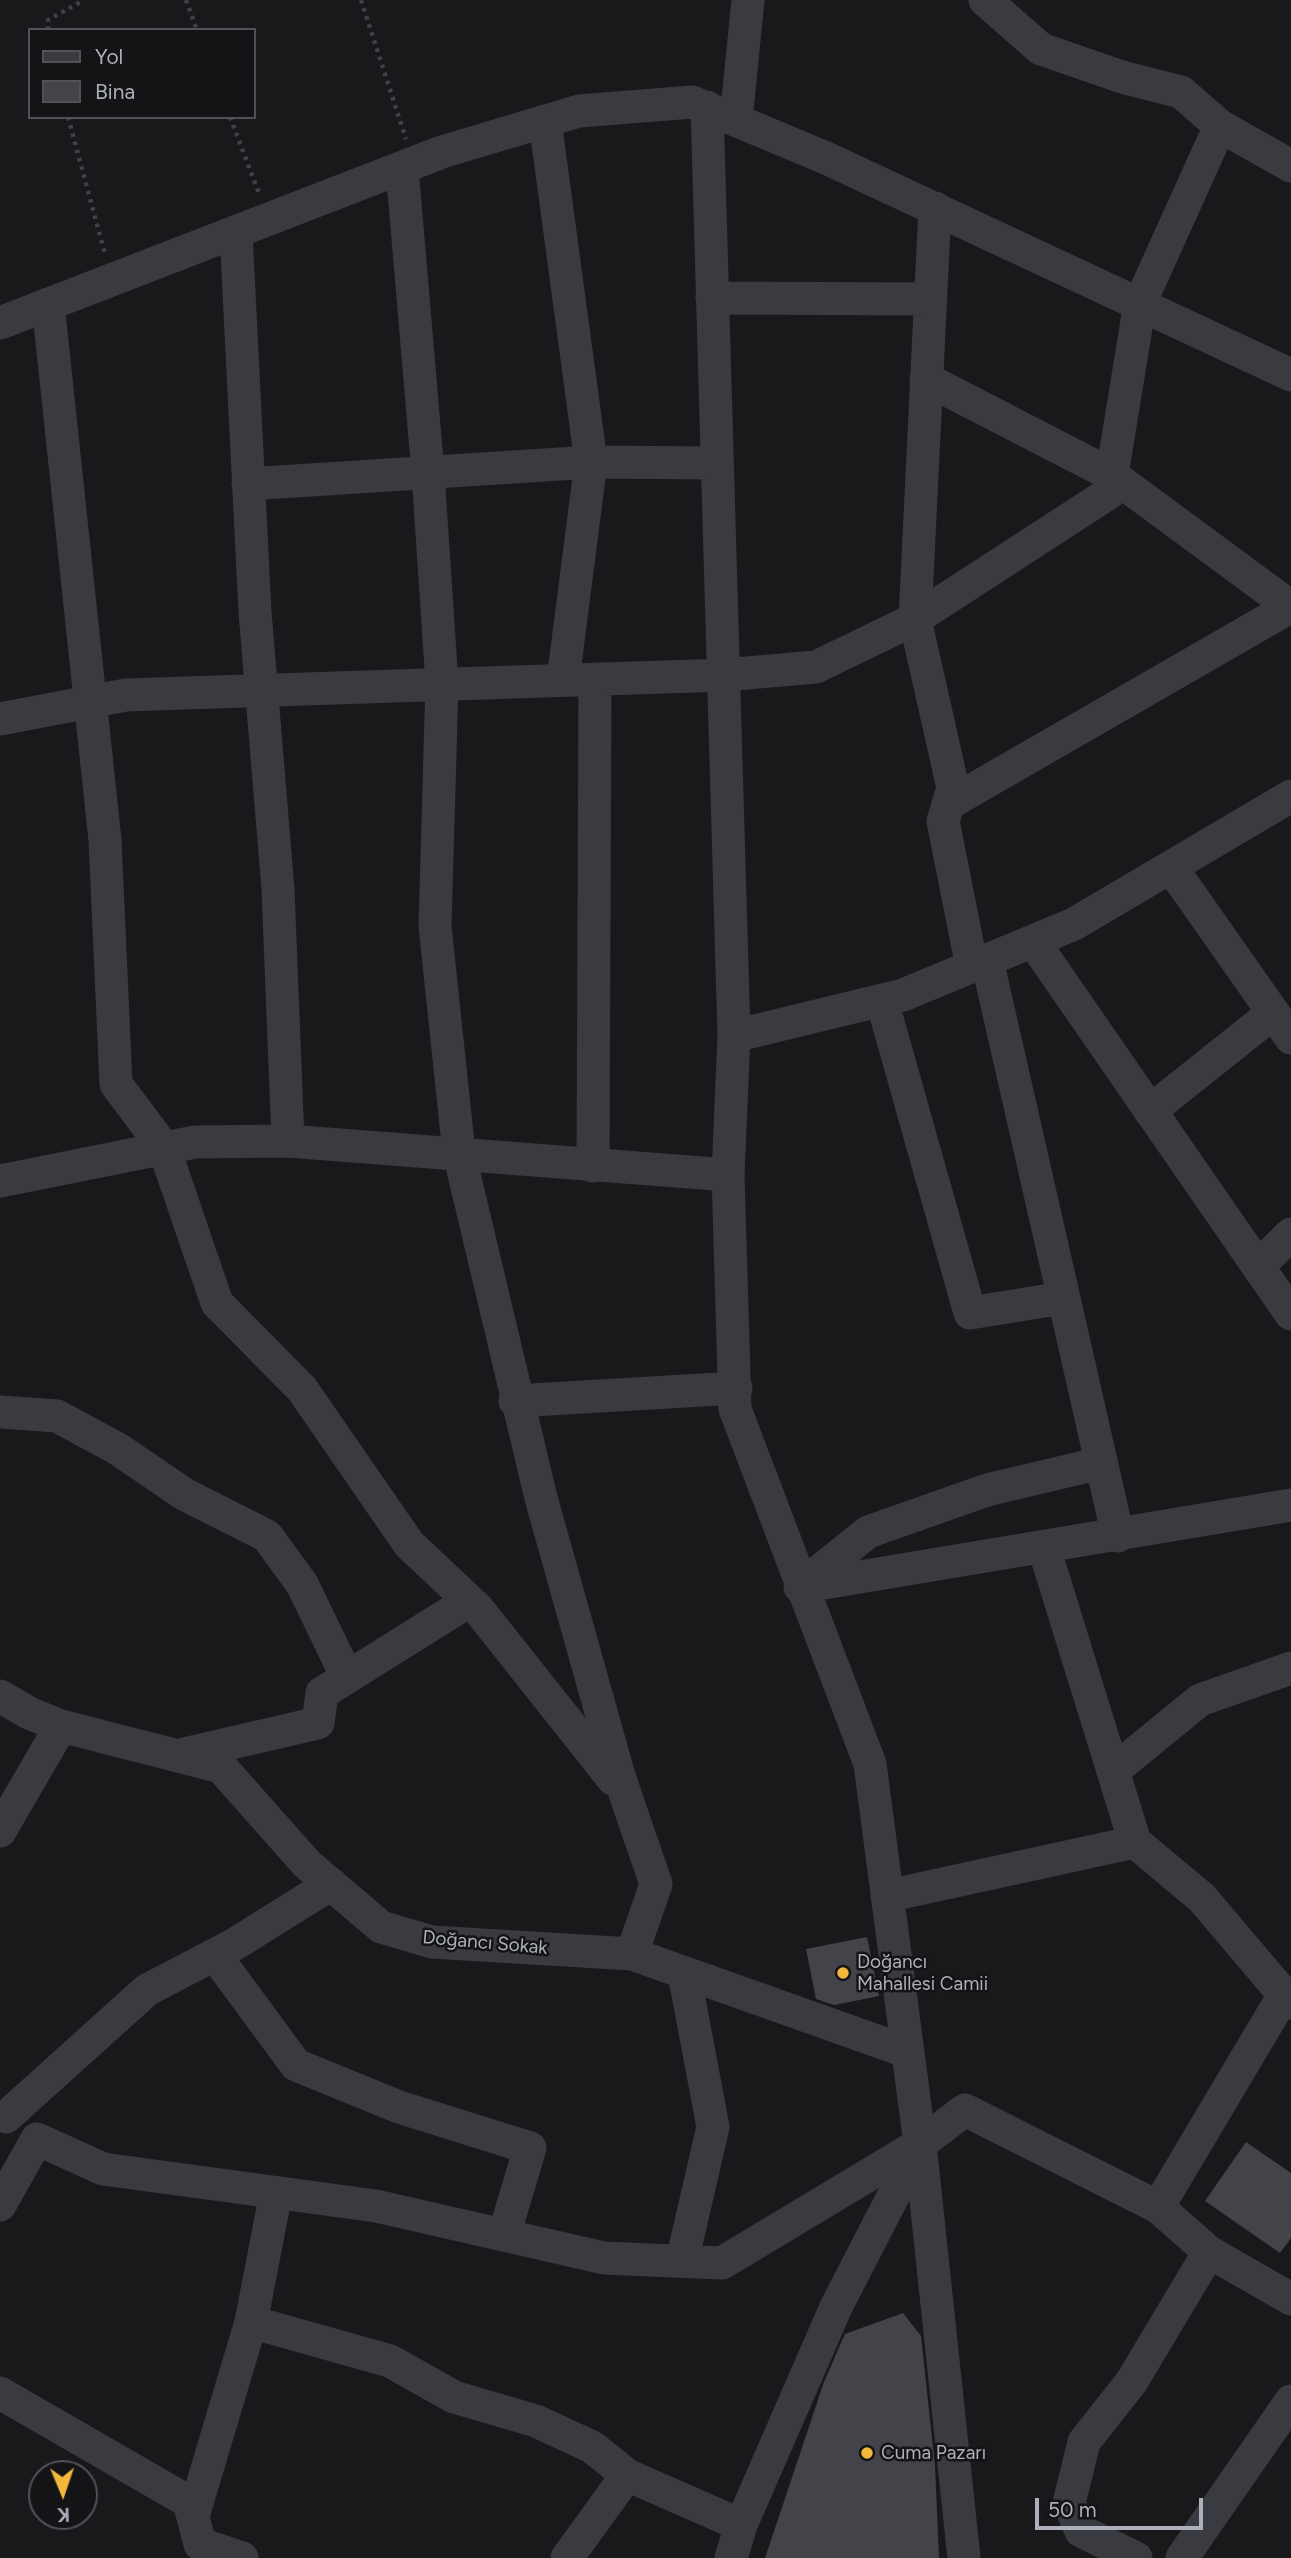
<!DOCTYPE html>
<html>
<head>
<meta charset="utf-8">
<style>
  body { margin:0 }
  #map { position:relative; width:1291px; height:2558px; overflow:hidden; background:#19191c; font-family:Figtree,sans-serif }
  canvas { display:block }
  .legend { position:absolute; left:28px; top:28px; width:228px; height:91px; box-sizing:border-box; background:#141417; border:2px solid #515259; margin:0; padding:9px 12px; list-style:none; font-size:21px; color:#acb0bb }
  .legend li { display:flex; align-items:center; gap:14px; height:35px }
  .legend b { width:35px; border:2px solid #515259 }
  .north { position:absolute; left:28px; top:2460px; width:70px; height:70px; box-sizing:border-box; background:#141417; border:2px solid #515259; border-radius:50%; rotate:178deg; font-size:19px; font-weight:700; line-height:28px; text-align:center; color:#acb0bb }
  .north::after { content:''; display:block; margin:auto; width:24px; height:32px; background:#f1b83c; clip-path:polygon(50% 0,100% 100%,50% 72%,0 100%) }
  .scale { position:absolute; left:1035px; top:2498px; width:168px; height:32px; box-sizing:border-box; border:4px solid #acb0bb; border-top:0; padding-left:9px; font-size:21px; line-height:24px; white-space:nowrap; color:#acb0bb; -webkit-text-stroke:5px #141417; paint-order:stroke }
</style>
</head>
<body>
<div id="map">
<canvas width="1291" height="2558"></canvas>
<ul class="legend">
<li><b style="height:9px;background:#3a3b41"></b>Yol</li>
<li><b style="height:19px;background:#434449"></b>Bina</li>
</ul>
<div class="north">K</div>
<div class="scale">50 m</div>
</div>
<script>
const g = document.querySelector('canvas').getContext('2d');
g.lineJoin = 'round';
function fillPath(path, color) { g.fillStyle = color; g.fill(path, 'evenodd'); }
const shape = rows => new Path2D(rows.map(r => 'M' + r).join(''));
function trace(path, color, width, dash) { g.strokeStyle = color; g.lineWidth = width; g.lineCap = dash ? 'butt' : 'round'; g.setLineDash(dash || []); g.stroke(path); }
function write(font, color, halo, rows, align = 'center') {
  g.font = font + ' Figtree,sans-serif'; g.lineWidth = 5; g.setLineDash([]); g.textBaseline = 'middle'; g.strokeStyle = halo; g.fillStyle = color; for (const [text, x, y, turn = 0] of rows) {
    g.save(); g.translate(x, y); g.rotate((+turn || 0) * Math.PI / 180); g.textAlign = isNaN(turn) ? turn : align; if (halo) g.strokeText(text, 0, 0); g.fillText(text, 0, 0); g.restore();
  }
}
fillPath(shape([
  [867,1937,879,1996,834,2005,816,1999,806,1949],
  [1246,2142,1291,2173,1291,2238,1280,2253,1205,2201],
  [903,2313,921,2336,935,2466,939,2558,765,2558,824,2382,845,2334]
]), '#434449');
trace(shape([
  [186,0,197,30],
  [361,0,406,139],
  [48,30,48,20,84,0],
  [68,117,105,254],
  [230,117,260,196]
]), '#404248', 4.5, [3.5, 5]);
trace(shape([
  [707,107,734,1036,728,1175,735,1409,870,1764,920,2144,964,2558],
  [736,120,748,0],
  [545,121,591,462,563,680],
  [1220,126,1291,166],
  [402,168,428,473,442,683,435,926,459,1153,541,1498,619,1776,656,1884,632,1954],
  [935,208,915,619,953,788,943,821,972,967],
  [236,232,255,612,278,889,288,1141],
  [712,298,930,299],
  [48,304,105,840,116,1084,164,1148,217,1303,302,1389,409,1544,478,1609,613,1779],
  [0,323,442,152,579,111,692,102,826,158,1291,375],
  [926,379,1112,475,1291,607],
  [248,484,591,462,717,463],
  [0,719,126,695,724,675,816,667,915,619,1109,493,1140,303,1220,126,1181,92,1122,77,1041,49,985,0],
  [948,804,1290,607],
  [1171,867,1291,1038],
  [1033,941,1291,1314],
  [987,960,1118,1536],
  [882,1001,970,1313,1063,1298],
  [734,1036,903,995,1074,924,1291,796],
  [1150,1111,1273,1013],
  [593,1166,595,679],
  [0,1181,195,1142,288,1141,728,1175],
  [1258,1267,1291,1234],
  [515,1401,736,1388],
  [0,1412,57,1416,118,1449,184,1494,267,1536,302,1584,347,1677],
  [1044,1548,1135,1842],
  [802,1585,868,1532,987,1490,1101,1463],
  [800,1587,1291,1505],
  [0,1696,29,1713,61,1726,221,1767,307,1864,381,1927,432,1942,632,1954,908,2052],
  [184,1754,318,1723,322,1693,469,1601],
  [1113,1771,1200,1700,1291,1668],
  [0,1831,61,1726],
  [887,1896,1135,1842,1202,1898,1291,2003],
  [215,1955,296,2065,399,2107,530,2148,504,2235],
  [6,2117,147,1990,235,1944,331,1884],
  [276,2193,251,2322,390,2361,454,2397,536,2421,592,2447,627,2475],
  [0,2205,37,2139,103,2169,376,2206,604,2258,722,2263,920,2144],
  [1158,2207,1284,1995],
  [682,2261,713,2127,684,1973],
  [0,2393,189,2502,200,2544,242,2558],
  [193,2516,251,2322],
  [567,2558,627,2475,741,2525],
  [731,2558,741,2525,836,2307,920,2144,965,2110,1158,2207,1209,2252,1291,2299],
  [1136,2558,1081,2531,1069,2503,1084,2442,1132,2381,1209,2252],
  [1182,2558,1291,2401]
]), '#3a3b41', 33);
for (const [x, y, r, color] of [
  [843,1973,7,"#f1b83c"],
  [867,2453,7,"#f1b83c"]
]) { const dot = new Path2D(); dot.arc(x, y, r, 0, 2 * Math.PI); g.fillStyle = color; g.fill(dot); trace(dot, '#141417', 2.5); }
write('19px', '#acb0bb', '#141417', [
  ["Doğancı Sokak",485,1943,5]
]);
write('19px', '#acb0bb', '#141417', [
  ["Doğancı",857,1962],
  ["Mahallesi Camii",857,1984],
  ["Cuma Pazarı",881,2453]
], 'left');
</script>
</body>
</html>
